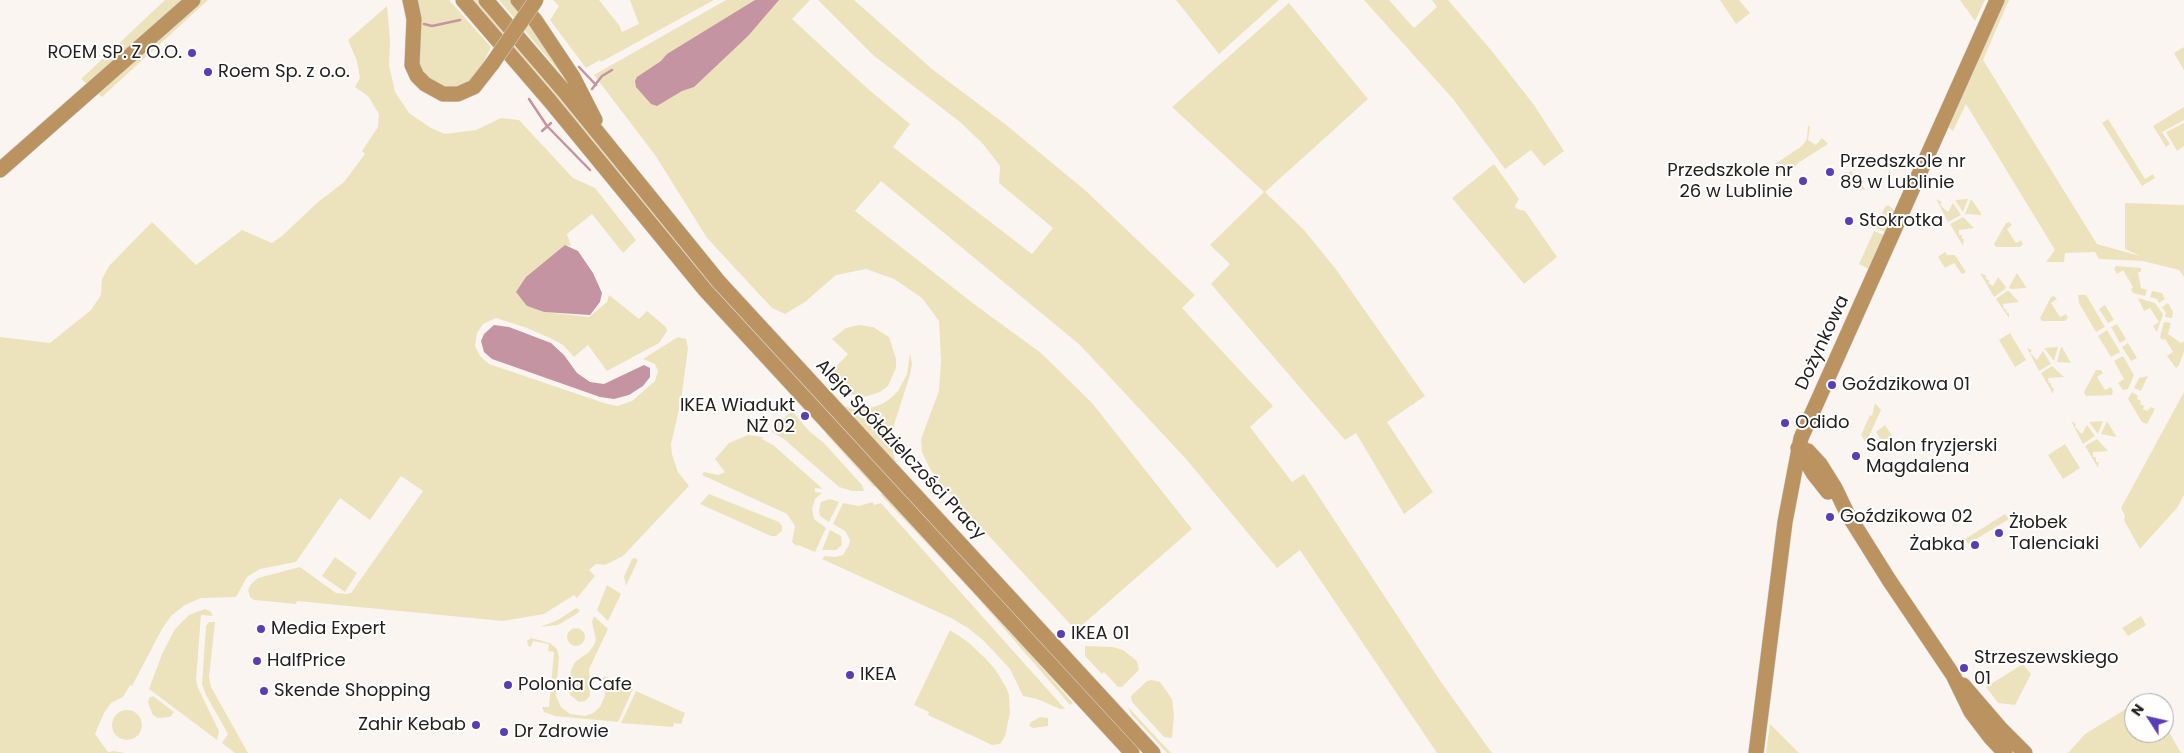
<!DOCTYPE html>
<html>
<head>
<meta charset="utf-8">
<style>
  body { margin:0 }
  #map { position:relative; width:2184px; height:753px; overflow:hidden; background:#fbf5f2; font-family:Poppins,sans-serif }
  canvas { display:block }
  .north { position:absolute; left:2124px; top:693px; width:50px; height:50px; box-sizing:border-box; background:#fff; border:1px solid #a7a6a5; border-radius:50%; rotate:305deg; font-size:14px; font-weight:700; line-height:20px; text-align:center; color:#23201f }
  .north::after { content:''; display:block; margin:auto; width:18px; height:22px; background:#593db5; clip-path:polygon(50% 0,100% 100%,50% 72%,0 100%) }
</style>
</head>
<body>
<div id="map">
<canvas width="2184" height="753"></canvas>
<div class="north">N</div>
</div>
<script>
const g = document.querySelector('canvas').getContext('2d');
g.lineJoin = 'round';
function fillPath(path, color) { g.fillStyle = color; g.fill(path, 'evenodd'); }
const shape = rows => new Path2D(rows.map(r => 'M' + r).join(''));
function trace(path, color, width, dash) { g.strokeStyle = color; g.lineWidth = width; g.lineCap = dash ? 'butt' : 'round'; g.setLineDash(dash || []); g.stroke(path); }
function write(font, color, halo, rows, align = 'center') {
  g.font = font + ' Poppins,sans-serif'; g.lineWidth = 4; g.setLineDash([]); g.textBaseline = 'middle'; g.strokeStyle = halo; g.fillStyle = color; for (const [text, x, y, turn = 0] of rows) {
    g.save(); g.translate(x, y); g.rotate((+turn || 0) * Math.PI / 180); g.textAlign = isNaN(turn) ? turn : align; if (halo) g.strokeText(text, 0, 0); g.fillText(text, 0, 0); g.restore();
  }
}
fillPath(shape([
  [165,0,208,0,102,97,81,79],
  [417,0,449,0,491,47,479,72,472,80,454,88,446,87,437,84,424,74,419,64],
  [472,0,479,0,1046,645,996,597,706,283],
  [499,0,510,0,548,46,578,94],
  [553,0,599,0,619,25,622,32,639,24,630,0,714,0,601,62,600,60,586,68,550,20,559,6],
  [726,0,810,0,792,19,868,89,910,124,893,147,1032,254,1053,228,999,183,1000,166,983,144,960,122,873,55,818,0,854,0,932,69,1005,124,1086,191,1195,295,1182,308,1273,406,1250,427,1292,482,1304,474,1441,682,1492,753,1437,753,1300,550,1277,568,1186,459,1080,345,881,181,855,211,974,304,1041,353,1092,403,1192,529,1081,626,1071,625,941,484,930,469,922,452,921,439,939,391,941,361,939,321,922,298,894,279,866,269,836,275,805,302,785,314,772,308,707,238,655,155,594,75],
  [1176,0,1279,0,1219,54],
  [1364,0,1389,0,1414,28,1437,7,1432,0,1448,0,1491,50,1534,105,1564,151,1544,166,1531,150,1505,169,1453,99],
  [1720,0,1739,0,1750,13,1736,24],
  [1960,0,1985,0,1975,21],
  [2003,0,2009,0,1983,60,2097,244,2140,256,2125,249,2125,203,2184,205,2184,277,2179,270,2143,261,2099,259,2095,252,2065,253,2064,262,2046,262,2055,250,1966,104,1953,131,1948,127],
  [1289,3,1368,99,1265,192,1304,230,1335,268,1425,396,1387,422,1433,492,1404,514,1356,433,1345,440,1211,284,1230,264,1210,245,1264,192,1172,107],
  [387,6,390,39,389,65,395,92,409,113,431,128,445,134,476,130,501,118,519,120,573,178,595,188,636,240,623,253,592,214,567,234,571,246,565,245,527,306,544,312,589,317,607,302,609,295,639,319,647,311,666,327,667,331,659,343,607,371,588,345,574,357,563,345,552,339,527,328,496,318,483,324,477,333,475,346,480,356,489,364,604,403,617,406,632,401,655,381,658,371,655,364,643,359,678,337,686,339,688,348,681,401,671,444,672,454,678,472,689,486,623,556,605,565,596,564,589,570,595,576,577,598,574,595,544,614,503,621,297,601,296,604,254,600,250,597,248,590,251,584,258,578,300,567,336,593,347,594,351,593,423,491,401,476,370,520,340,498,296,562,260,569,247,577,236,597,201,598,185,605,171,616,162,629,132,686,130,685,123,697,111,703,104,713,95,734,108,752,114,751,125,753,0,753,0,337,50,343,91,310,101,295,102,279,109,266,152,222,196,265,242,230,272,243,282,236,317,203,344,182,365,154,362,151,378,127,379,114,368,96,355,87,360,78,357,61,348,40],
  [2184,47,2184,70,2174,53],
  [2184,107,2184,120,2162,132,2170,144,2166,147,2153,126],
  [2108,119,2145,179,2153,174,2155,178,2142,186,2102,123],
  [2184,123,2184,146,2177,151,2166,132],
  [1808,126,1810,126,1808,140,1816,145,1822,138,1828,144,1798,163,1785,179,1775,164,1802,146,1807,139],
  [1494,164,1519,199,1515,206,1517,209,1525,211,1557,257,1524,284,1452,198],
  [1851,171,1866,190,1856,189,1847,174],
  [1936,199,1942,202,1940,205,1948,212,1953,203,1961,215,1948,222],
  [1968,199,1963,212,1955,200],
  [1971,199,1981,213,1981,215,1965,214],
  [1888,205,1895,211,1890,222,1887,221,1884,227,1887,229,1885,232,1875,228,1885,207],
  [1963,217,1974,228,1959,230,1959,235,1962,235,1962,239,1964,239,1963,246,1950,224],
  [2009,222,2012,225,2007,229,2016,243,2021,240,2023,244,2020,247,1996,247,1994,244,2006,223],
  [1874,231,1884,235,1869,269,1859,264],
  [1945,252,1947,255,1955,255,1966,272,1962,274,1954,263,1945,268,1938,257],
  [2116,266,2141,268,2141,272,2138,272,2141,288,2147,290,2145,296,2133,293,2131,289,2133,287,2123,270,2117,274,2114,269],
  [1980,273,1987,276,1985,278,1990,281,1988,283,1993,286,1998,277,2006,287,2005,289,1994,297],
  [2017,273,2026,287,2026,288,2011,289,2009,287],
  [2007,291,2009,291,2019,302,2003,304,2004,309,2006,309,2007,313,2009,313,2009,318,1996,299],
  [2152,291,2162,293,2165,299,2159,303,2157,299,2150,297],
  [2078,295,2086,295,2105,327,2096,332,2079,303],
  [2054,296,2057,299,2051,303,2060,317,2066,314,2068,318,2065,321,2042,321,2040,318,2051,297],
  [2138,298,2155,303,2163,314,2157,332,2153,326,2159,322,2150,308,2144,311],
  [2168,303,2173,312,2172,318,2165,317,2166,313,2162,307],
  [2105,305,2114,320,2108,323,2099,309],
  [2164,322,2171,323,2168,334,2181,343,2184,341,2184,352,2179,365,2176,368,2167,356,2173,352,2165,339,2162,340,2160,337],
  [2117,324,2126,339,2120,343,2111,327],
  [859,325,873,327,889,337,896,359,896,368,888,386,880,392,864,397,853,395,846,391,830,373,848,354,832,339,846,328],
  [2107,330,2120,352,2111,357,2098,336],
  [2010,333,2026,360,2015,367,1999,340],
  [2128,343,2137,358,2131,361,2122,347],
  [2058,347,2054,361,2044,348],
  [2061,347,2062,347,2071,363,2057,362],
  [2027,348,2032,350,2030,353,2037,360,2043,351,2051,364,2039,371],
  [910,353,912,364,910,375,892,431,892,448,896,463,841,405,853,409,870,408,882,404,891,398,898,391,907,374],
  [2123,356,2134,375,2128,389,2123,390,2118,383,2124,379,2114,361],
  [2052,366,2064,377,2048,378,2049,383,2051,383,2052,388,2054,388,2053,394,2041,373],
  [2096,370,2101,370,2103,373,2097,377,2105,390,2111,387,2113,391,2112,395,2086,396,2084,392],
  [2148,376,2141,391,2134,388,2139,378],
  [2132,392,2138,396,2137,399,2141,401,2140,404,2144,406,2143,409,2147,411,2151,407,2155,409,2147,424,2142,422,2128,399],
  [2184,392,2184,495,2177,508,2140,549,2124,520,2125,516,2121,508],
  [1875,403,1881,410,1866,443,1861,435,1870,415,1872,416],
  [792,411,810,432,824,443,862,485,864,491,852,491,839,487,785,440,772,432,773,428],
  [2071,421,2076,424,2075,427,2082,434,2087,425,2095,436,2083,444],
  [2103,421,2098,434,2089,422],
  [2107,421,2116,436,2116,437,2101,434],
  [1885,425,1893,437,1883,443,1876,432],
  [827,433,835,439,877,486,874,487,826,434],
  [748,435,763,437,762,439,773,445,823,489,815,488,815,492,822,493,815,499,812,509,814,519,826,528,815,552,798,545,797,546,792,542,795,526,787,514,702,475,704,472,718,475,725,472,715,459,729,443],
  [2097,439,2108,451,2093,452,2093,457,2096,457,2096,462,2099,462,2098,468,2085,446],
  [2065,444,2080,468,2063,479,2048,455],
  [709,494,779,522,782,526,782,531,776,536,771,536,700,504],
  [880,494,884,495,984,600,1073,703,1070,705,976,596],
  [830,499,839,502,829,522,820,516,819,510,821,502],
  [873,502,874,505,881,503,1065,709,1060,709,1037,699,1023,696,1010,669,984,641,968,628,951,618,822,559,825,556,835,557,843,555,849,545,850,540,845,531,833,524,843,503,859,506],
  [2005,514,2009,519,1968,544,1965,539],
  [830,530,841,536,842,545,836,550,822,550],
  [335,557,357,573,345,592,322,576],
  [635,558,638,560,626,586,624,577,632,559],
  [607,585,621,594,608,621,597,610],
  [576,608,580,610,578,613,558,625,540,627,558,620],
  [205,609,210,611,213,616,201,615,196,680,198,688,219,731,217,740,149,689,162,654,175,629,189,615],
  [594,616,608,629,589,669,590,696,585,701,579,702,570,695,571,670,575,662,589,652,594,645,596,640,592,622],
  [2141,616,2146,625,2128,636,2122,628],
  [209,622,215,622,209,677,211,687,248,753,235,753,222,743,228,734,206,695,202,684,206,626],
  '567 637a9 9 0 1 1 18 0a9 9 0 1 1-18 0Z',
  [950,630,968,642,985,658,995,669,1006,687,1009,695,1010,713,1005,736,1000,744,992,745,928,715,929,712,914,705],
  [531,638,550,643,557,649,559,657,556,696,561,707,570,714,585,716,593,713,600,707,605,695,603,678,605,676,633,689,618,722,555,716,544,712,542,707,549,707,554,652,548,651,549,644,533,641,531,647,528,646,527,641],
  [1085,646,1113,647,1123,650,1137,661,1139,670,1122,687,1118,687,1104,672,1102,674,1085,656],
  [2023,664,2031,674,2015,705,1998,703,1986,687],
  [1152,680,1160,682,1172,699,1174,715,1172,738,1164,737,1132,702,1131,696,1147,681],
  [636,691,685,713,681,724,674,723,673,727,621,723],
  [153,696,174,712,170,717,158,718,153,715,148,703,149,698],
  [2134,704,2134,733,2164,733,2164,723,2181,753,2068,753,2085,734],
  [1128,707,1170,752,1172,753,1167,753,1131,714],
  '112 725a15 15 0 1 1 30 0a15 15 0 1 1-30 0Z',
  [1040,717,1048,718,1048,726,1033,728,1029,726,1031,722],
  [1770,724,1799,753,1766,753]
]), '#ece3bd');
fillPath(shape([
  [755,0,779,0,748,36,694,87,682,91,657,106,651,104,636,87,635,81,637,77,661,61,667,54],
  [565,245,578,251,593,273,602,293,600,302,590,315,544,312,527,306,516,292,526,277],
  [494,325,509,327,551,343,564,355,577,373,590,382,604,384,644,365,650,368,650,377,643,386,629,395,614,399,600,397,492,359,484,352,481,341,484,334]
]), '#c494a2');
trace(shape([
  [424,24,432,26,460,20],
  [579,67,596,85],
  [592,89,602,76,612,70],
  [529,99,547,126,590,170],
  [542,131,551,123]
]), '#c494a2', 2.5);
const secondary = shape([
  [410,0,414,19,412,65,417,76,425,84,443,94,458,94,474,87,492,64],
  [463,0,550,101,705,290,1132,753],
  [486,0,564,91,719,282,1153,753],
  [518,0,535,20,573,77,595,120],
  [0,170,193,0],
  [1798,448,1808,451,1820,464,1835,488,1847,513,1889,580,1953,675,1971,712,1990,737,2005,753],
  [1800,451,1813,473,1828,492],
  [1963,685,2000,728,2025,753],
  [1756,753,1785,522,1801,438,1997,0]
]);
trace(secondary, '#d8d3d0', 16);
trace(secondary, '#bb9361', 15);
const secondaryBridge = shape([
  [492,64,536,0]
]);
trace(secondaryBridge, '#d8d3d0', 16, []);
trace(secondaryBridge, '#bb9361', 15);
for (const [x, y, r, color] of [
  [192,53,5,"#593db5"],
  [208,72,5,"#593db5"],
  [1830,172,5,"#593db5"],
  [1803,181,5,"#593db5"],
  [1849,221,5,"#593db5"],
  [1832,385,5,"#593db5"],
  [805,416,5,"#593db5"],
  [1785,423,5,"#593db5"],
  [1856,456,5,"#593db5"],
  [1830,517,5,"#593db5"],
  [1999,533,5,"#593db5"],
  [1975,545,5,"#593db5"],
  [261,629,5,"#593db5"],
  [1061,634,5,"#593db5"],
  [257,661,5,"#593db5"],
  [1964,668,5,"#593db5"],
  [850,675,5,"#593db5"],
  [508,685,5,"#593db5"],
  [264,691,5,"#593db5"],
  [476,725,5,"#593db5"],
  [504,732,5,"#593db5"]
]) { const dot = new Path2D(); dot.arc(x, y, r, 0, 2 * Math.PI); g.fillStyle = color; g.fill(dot); trace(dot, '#fff', 2); }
write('18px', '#23201f', '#fff', [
  ["ROEM SP. Z O.O.",182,53,"right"],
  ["Roem Sp. z o.o.",218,72],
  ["Przedszkole nr",1840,162],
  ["89 w Lublinie",1840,183],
  ["Przedszkole nr",1793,171,"right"],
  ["26 w Lublinie",1793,192,"right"],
  ["Stokrotka",1859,221],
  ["Goździkowa 01",1842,385],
  ["IKEA Wiadukt",795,406,"right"],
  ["NŻ 02",795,427,"right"],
  ["Odido",1795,423],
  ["Salon fryzjerski",1866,446],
  ["Magdalena",1866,467],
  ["Goździkowa 02",1840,517],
  ["Żłobek",2009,523],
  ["Talenciaki",2009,544],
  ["Żabka",1965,545,"right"],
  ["Media Expert",271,629],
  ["IKEA 01",1071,634],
  ["Strzeszewskiego",1974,658],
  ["01",1974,679],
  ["HalfPrice",267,661],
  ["IKEA",860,675],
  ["Polonia Cafe",518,685],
  ["Skende Shopping",274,691],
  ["Zahir Kebab",466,725,"right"],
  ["Dr Zdrowie",514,732]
], 'left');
write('18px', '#23201f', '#fff', [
  ["Dożynkowa",1823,343,-65],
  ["Aleja Spółdzielczości Pracy",900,450,47]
]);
</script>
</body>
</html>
